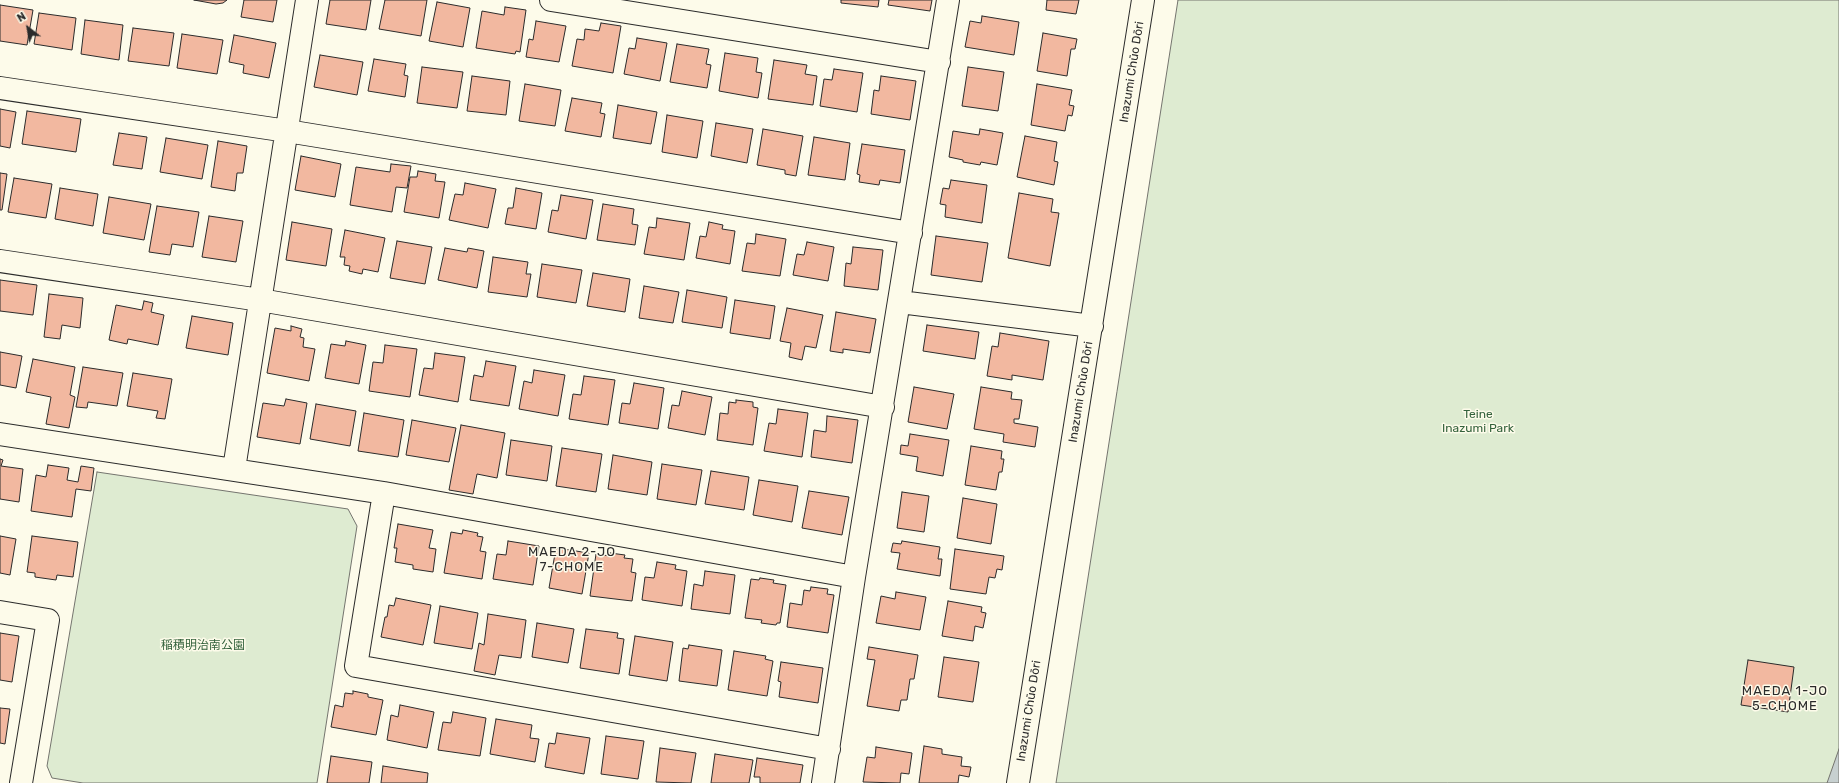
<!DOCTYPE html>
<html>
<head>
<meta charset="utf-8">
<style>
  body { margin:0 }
  #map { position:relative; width:1839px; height:783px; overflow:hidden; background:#fdfbea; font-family:Rubik,sans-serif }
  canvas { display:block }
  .north { position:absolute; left:8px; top:8px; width:40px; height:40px; -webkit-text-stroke:3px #fdfbea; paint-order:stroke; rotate:329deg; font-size:11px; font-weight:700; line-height:16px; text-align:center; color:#2b2b2b }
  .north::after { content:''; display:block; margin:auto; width:14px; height:18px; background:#2b2b2b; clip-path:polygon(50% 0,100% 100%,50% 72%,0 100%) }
</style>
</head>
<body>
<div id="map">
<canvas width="1839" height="783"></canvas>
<div class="north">N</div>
</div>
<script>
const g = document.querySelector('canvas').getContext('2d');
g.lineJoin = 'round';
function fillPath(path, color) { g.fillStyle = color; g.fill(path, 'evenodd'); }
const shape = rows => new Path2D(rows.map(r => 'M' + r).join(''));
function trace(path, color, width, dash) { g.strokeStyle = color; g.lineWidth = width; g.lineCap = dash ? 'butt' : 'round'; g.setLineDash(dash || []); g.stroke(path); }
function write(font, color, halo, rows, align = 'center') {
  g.font = font + ' Rubik,"Noto Sans JP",sans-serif'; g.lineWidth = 3; g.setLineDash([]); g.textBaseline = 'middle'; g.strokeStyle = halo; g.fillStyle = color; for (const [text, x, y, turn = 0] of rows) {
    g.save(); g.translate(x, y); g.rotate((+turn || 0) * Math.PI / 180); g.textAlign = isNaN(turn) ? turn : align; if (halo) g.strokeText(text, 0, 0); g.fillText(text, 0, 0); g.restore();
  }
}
const green = shape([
  [1178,0,1839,0,1839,783,1056,783,1178,0],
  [97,472,348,509,357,526,317,783,83,783,52,778,47,766,97,472]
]);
fillPath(green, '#deebd1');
trace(green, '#74746e', 1);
const water = shape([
  [1839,749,1839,783,1827,783,1839,749]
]);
fillPath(water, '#c7d0d0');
trace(water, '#74746e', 1);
const building = shape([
  [194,0,227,0,223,3,216,4,194,0],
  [244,0,277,0,273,22,241,17,244,0],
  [330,0,371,0,366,30,326,24,330,0],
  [385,0,427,0,421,36,379,29,385,0],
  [841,0,879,0,878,7,841,3,841,0],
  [889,0,932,0,930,11,888,5,889,0],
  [1047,0,1079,0,1076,14,1046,10,1047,0],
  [437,2,470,8,463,47,429,41,437,2],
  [0,5,33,10,27,45,0,41,0,5],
  [505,7,526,10,520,52,516,51,515,54,476,48,482,11,504,15,505,7],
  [39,13,76,18,72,50,34,44,39,13],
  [982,16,1019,22,1014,55,965,47,970,21,981,23,982,16],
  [85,20,123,25,119,60,81,54,85,20],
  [536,21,566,26,559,62,526,57,529,39,533,40,536,21],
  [601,23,621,26,613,73,572,66,577,39,584,40,585,29,599,31,601,23],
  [133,28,174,33,169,66,128,61,133,28],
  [1043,33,1077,39,1075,49,1071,49,1067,76,1037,71,1043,33],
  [182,34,223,40,217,74,177,68,182,34],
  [234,35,276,43,269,78,243,73,244,65,229,62,234,35],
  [637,38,667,43,660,81,624,74,629,48,635,49,637,38],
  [677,44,709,49,706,64,711,65,707,88,670,82,677,44],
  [725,53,758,58,756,72,762,73,758,98,719,91,725,53],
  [320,55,363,62,357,95,314,87,320,55],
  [374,59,406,64,404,75,408,76,405,97,368,91,374,59],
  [774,60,807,65,805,74,817,76,813,105,768,99,774,60],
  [422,67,463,72,457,108,417,103,422,67],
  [968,67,1004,72,998,111,962,106,968,67],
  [834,69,863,73,857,112,820,106,824,79,832,80,834,69],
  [472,76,510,81,506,115,467,111,472,76],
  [881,76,916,81,910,120,871,114,874,90,879,91,881,76],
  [525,84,561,90,555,126,519,121,525,84],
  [1037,84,1072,90,1069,105,1074,106,1072,116,1068,115,1065,131,1031,125,1037,84],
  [572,98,602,103,600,113,605,114,601,137,565,131,572,98],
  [618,105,657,112,651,144,613,138,618,105],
  [0,109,16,112,10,148,0,146,0,109],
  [27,111,81,119,76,152,22,144,27,111],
  [667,115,703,121,697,158,662,152,667,115],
  [716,123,753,129,747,163,711,156,716,123],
  [763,129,803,136,796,176,785,174,785,170,757,165,763,129],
  [980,129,1003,133,997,165,981,162,980,165,963,162,963,160,949,157,953,131,979,135,980,129],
  [119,133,147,137,142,169,113,165,119,133],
  [1025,136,1057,142,1054,161,1058,162,1054,185,1017,177,1025,136],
  [814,137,850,143,845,180,808,175,814,137],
  [166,138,208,145,202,179,160,172,166,138],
  [218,141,247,146,243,173,237,173,235,191,211,187,218,141],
  [862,144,905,150,900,183,880,180,879,185,859,182,860,175,857,174,862,144],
  [301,156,341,164,335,197,295,190,301,156],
  [391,164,411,166,407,188,396,187,392,212,350,205,356,167,390,172,391,164],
  [418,171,436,174,435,181,445,182,439,218,404,212,410,177,417,177,418,171],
  [0,173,7,174,2,210,0,210,0,173],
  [14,178,52,184,46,218,8,212,14,178],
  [951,180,987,185,982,223,945,217,946,205,940,204,943,188,949,189,951,180],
  [465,183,496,189,488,228,449,220,455,194,463,195,465,183],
  [60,188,98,194,93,226,55,219,60,188],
  [516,188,542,193,536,229,505,224,508,208,513,208,516,188],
  [1019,193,1053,199,1051,212,1059,213,1050,266,1008,258,1019,193],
  [561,195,593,200,586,239,548,232,552,210,558,211,561,195],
  [109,197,151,204,144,240,103,233,109,197],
  [603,204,634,209,632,224,638,225,635,245,597,240,603,204],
  [157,206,199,212,193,247,172,244,170,255,149,252,157,206],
  [209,216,243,221,236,262,202,257,209,216],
  [657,218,690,223,684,260,644,254,649,227,656,228,657,218],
  [292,222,332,229,326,266,286,260,292,222],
  [709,222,723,225,722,229,735,231,730,264,696,258,700,236,706,237,709,222],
  [345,230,385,238,378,272,363,269,362,274,349,271,350,266,344,265,345,257,340,257,345,230],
  [756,234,786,239,780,276,742,271,747,243,755,244,756,234],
  [936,236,988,243,982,282,931,275,936,236],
  [397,241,432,247,425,284,390,278,397,241],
  [807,242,834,247,828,281,793,275,797,254,804,255,807,242],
  [853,247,883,250,878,290,844,286,846,263,851,264,853,247],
  [445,248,467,252,468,248,484,251,477,288,438,280,445,248],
  [493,257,528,262,526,274,531,274,527,297,488,292,493,257],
  [542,264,582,270,576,303,537,297,542,264],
  [593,273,630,279,625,312,587,306,593,273],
  [0,280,37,285,33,315,0,311,0,280],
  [644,286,679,292,673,323,639,318,644,286],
  [687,290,727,297,722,328,682,322,687,290],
  [49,294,83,298,80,328,62,325,60,339,44,337,49,294],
  [735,300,775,306,770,339,730,333,735,300],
  [144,301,153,303,151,312,164,315,158,345,128,339,127,344,109,340,116,305,142,310,144,301],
  [787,308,823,315,816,348,805,346,802,360,789,357,791,343,780,341,787,308],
  [836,312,876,319,870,353,843,349,843,353,830,351,836,312],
  [192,316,233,323,228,355,186,348,192,316],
  [927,325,979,332,975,359,923,351,927,325],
  [291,326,302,329,300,337,304,338,303,347,315,349,309,381,267,373,275,328,291,331,291,326],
  [1000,333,1049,341,1043,380,1012,375,1012,380,987,376,992,346,998,347,1000,333],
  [346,341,366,345,359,384,325,378,331,344,345,346,346,341],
  [385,345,417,349,410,397,369,391,373,362,383,363,385,345],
  [0,352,22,356,16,388,0,385,0,352],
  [435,353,465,357,458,402,419,395,424,368,433,369,435,353],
  [33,359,75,367,70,395,75,397,69,428,46,424,51,397,26,392,33,359],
  [486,361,516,366,509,406,470,400,474,375,483,377,486,361],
  [83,367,123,373,117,406,88,402,87,408,76,407,83,367],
  [534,370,565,375,558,416,519,409,524,381,532,383,534,370],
  [133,373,172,379,165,419,156,418,158,411,127,406,133,373],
  [584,376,615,380,608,425,569,419,573,394,581,395,584,376],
  [634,383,664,388,658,429,619,423,622,403,630,404,634,383],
  [914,387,954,394,947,429,908,422,914,387],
  [981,387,1012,392,1011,399,1022,400,1019,419,1014,419,1014,423,1038,427,1035,447,1003,442,1004,434,974,429,981,387],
  [682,391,712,397,705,435,668,428,672,405,679,406,682,391],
  [286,399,307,403,300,444,257,437,263,403,284,406,286,399],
  [736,400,753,402,753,407,758,408,753,445,717,440,720,413,728,414,729,402,736,403,736,400],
  [316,404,356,411,350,446,310,439,316,404],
  [778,409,808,413,802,457,764,451,769,423,776,424,778,409],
  [364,413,404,420,398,457,358,451,364,413],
  [827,416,858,420,852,463,811,457,814,430,826,432,827,416],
  [412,420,456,428,449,462,406,455,412,420],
  [461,425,505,433,497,478,477,474,473,494,449,490,461,425],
  [910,434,949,440,943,476,916,471,918,457,900,454,901,445,908,446,910,434],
  [511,440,552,446,547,481,506,475,511,440],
  [971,446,1002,451,1001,459,1004,459,1002,472,999,472,996,490,965,485,971,446],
  [562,448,602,454,596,492,556,486,562,448],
  [613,455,652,462,647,495,608,489,613,455],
  [0,459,3,460,1,466,23,469,19,502,0,499,0,459],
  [662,464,702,470,696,505,657,499,662,464],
  [48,465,69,468,67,480,78,482,81,466,94,468,91,491,76,489,72,517,31,511,36,475,46,477,48,465],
  [711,471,749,477,744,510,705,504,711,471],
  [759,480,798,486,792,522,753,515,759,480],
  [809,491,849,497,842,535,802,528,809,491],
  [902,492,929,496,924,532,897,528,902,492],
  [963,498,997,504,991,544,957,538,963,498],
  [398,524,433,530,429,548,436,549,433,572,413,569,413,565,395,562,397,548,394,548,398,524],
  [463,530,478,533,477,536,483,537,480,551,486,552,482,579,444,573,451,532,462,534,463,530],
  [0,536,16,539,10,575,0,573,0,536],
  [32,536,78,542,73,577,57,575,56,580,35,577,35,573,27,572,32,536],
  [508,541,539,546,533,585,493,579,497,554,506,555,508,541],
  [902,541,940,547,938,559,942,559,940,576,897,569,900,553,891,552,893,543,901,544,902,541],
  [556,548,589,553,582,594,549,588,556,548],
  [955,549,1004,556,1002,570,997,569,995,578,989,577,986,594,950,589,955,549],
  [610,553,625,555,624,558,633,559,631,572,636,573,632,601,590,596,596,554,610,556,610,553],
  [657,562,676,565,675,569,687,571,682,606,642,600,645,577,654,578,657,562],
  [705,571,735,575,730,614,691,609,694,584,703,586,705,571],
  [760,578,774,580,773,583,786,585,780,623,777,623,776,625,761,623,762,620,745,618,751,579,759,580,760,578],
  [811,587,828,589,827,594,834,595,828,633,787,627,790,603,802,605,804,590,810,591,811,587],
  [896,592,926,597,920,630,876,623,881,596,895,599,896,592],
  [396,598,431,605,423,645,381,637,385,617,387,617,389,605,394,606,396,598],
  [948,601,982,607,981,612,986,613,983,628,975,626,973,641,942,636,948,601],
  [440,606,478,613,472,649,434,643,440,606],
  [488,614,526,620,521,658,499,655,495,675,474,671,479,643,484,645,488,614],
  [537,623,574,629,568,663,532,657,537,623],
  [586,629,618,633,617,638,624,639,619,674,580,668,586,629],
  [0,633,19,636,12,682,0,680,0,633],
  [635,636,673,642,667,681,629,675,635,636],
  [689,645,722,650,717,686,679,681,683,648,688,649,689,645],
  [869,647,918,655,914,679,910,679,907,700,901,700,899,711,867,706,875,660,867,659,869,647],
  [734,651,766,656,765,659,773,661,767,696,728,690,734,651],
  [944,657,979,662,973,702,938,697,944,657],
  [1748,660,1794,667,1788,712,1741,705,1748,660],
  [781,662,823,668,818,703,779,697,781,682,778,681,781,662],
  [353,691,368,694,368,697,383,700,376,735,331,727,335,705,343,707,345,693,353,694,353,691],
  [400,705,434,712,427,748,387,740,391,715,398,717,400,705],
  [0,708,10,709,5,744,0,743,0,708],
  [453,712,486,718,480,756,438,750,443,722,451,723,453,712],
  [496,719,532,725,530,738,539,739,535,762,490,754,496,719],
  [557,733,590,738,584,774,545,767,549,743,555,744,557,733],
  [606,736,644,741,638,779,601,774,606,736],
  [924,746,942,749,942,754,962,757,961,766,971,767,969,777,959,775,958,783,919,783,924,746],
  [876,747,912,753,909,774,901,773,900,783,863,782,867,757,875,758,876,747],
  [660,748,696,753,691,783,656,782,660,748],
  [715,754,753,760,749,783,711,783,715,754],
  [331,756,372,762,369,783,327,783,331,756],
  [757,758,803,765,800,783,760,783,760,777,754,777,757,758],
  [383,766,428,773,427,783,381,783,383,766]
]);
fillPath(building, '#f2b8a0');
trace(building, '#2b2b2b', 1);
const minor = shape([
  [551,0,939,62],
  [0,88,287,131,911,233],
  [0,261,260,300,883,407],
  [900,302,1092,326],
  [0,434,384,493,854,577],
  [234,469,307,0],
  [384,493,356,666,829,749],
  [0,612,48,620,21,783],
  [823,783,854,577,948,0],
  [1018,783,1143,0]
]);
trace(minor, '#2b2b2b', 24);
trace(minor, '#fdfbea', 22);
write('12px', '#2b2b2b', '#fdfbea', [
  ["Inazumi Chūo Dōri",1132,72,-81],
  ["Inazumi Chūo Dōri",1081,392,-81],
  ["Inazumi Chūo Dōri",1029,711,-81]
]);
write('12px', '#34623c', '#fdfbea', [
  ["Teine",1478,415],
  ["Inazumi Park",1478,429],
  ["稲積明治南公園",203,646]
]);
g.letterSpacing = '1px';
write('13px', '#2b2b2b', '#fdfbea', [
  ["MAEDA 2-JO",572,552],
  ["7-CHOME",572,567],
  ["MAEDA 1-JO",1785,691],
  ["5-CHOME",1785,706]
]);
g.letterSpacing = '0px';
</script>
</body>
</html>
